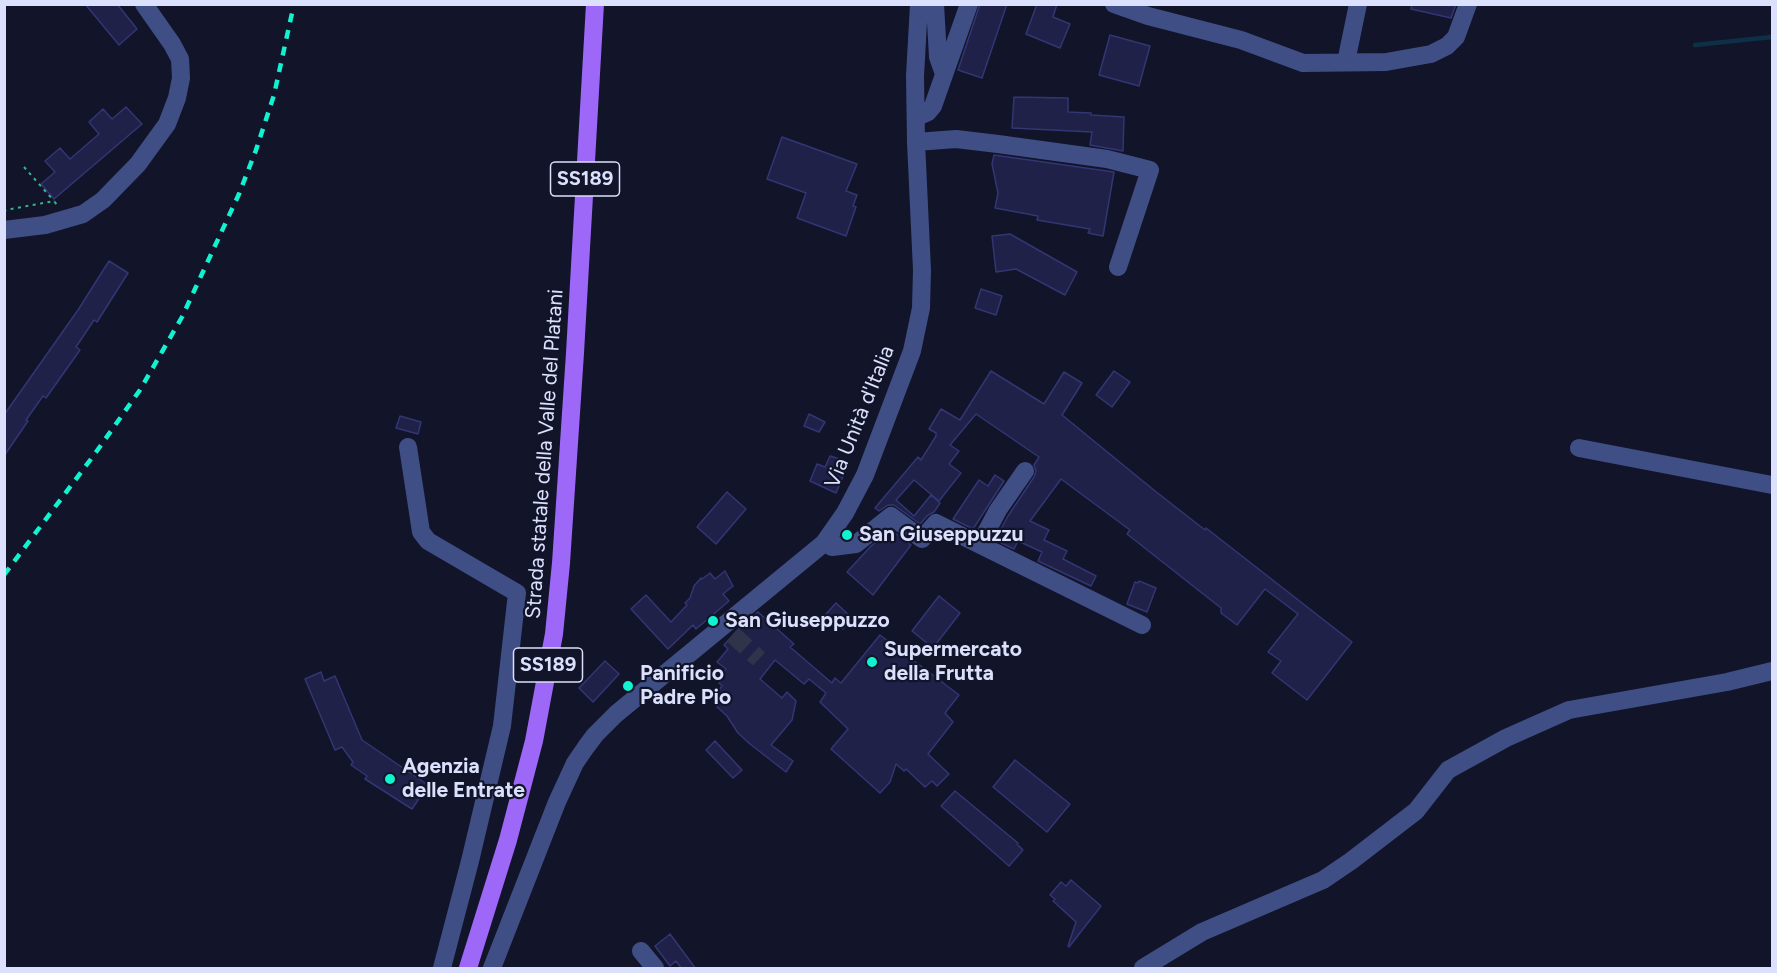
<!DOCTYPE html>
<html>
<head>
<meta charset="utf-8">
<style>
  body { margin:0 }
  #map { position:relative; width:1777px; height:973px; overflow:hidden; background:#121429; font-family:Figtree,sans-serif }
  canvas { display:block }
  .frame { position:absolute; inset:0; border:6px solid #dbe0fd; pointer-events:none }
</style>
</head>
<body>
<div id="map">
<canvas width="1777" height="973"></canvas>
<div class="frame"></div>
</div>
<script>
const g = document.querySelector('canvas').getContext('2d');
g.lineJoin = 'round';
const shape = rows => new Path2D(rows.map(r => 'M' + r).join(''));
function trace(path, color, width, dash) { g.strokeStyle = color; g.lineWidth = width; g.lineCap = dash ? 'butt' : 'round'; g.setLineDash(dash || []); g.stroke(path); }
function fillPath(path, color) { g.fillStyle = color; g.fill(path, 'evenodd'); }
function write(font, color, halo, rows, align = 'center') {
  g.font = font + ' Figtree,sans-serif'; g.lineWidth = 4.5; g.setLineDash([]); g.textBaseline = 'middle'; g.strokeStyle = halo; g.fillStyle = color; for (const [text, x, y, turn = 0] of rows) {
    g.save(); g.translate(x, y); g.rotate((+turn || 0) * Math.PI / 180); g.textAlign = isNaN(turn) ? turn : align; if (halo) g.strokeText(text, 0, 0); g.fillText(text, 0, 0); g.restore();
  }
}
trace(shape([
  [1695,45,1772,37]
]), '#0e3046', 4.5);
const building = shape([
  [85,4,117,4,137,29,119,45,85,4],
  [980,4,1007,4,982,78,958,70,980,4],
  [1037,4,1057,4,1053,17,1070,24,1060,48,1026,34,1037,4],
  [1412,4,1456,4,1451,18,1411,9,1412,4],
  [1110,35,1150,46,1139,86,1099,75,1110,35],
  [1014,97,1068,98,1068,112,1091,113,1091,115,1124,117,1123,151,1090,145,1092,132,1012,128,1014,97],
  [126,107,142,124,54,199,41,184,55,172,45,161,60,148,70,159,99,134,89,122,103,109,112,119,126,107],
  [782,137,857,164,846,191,857,195,853,206,856,207,846,236,797,218,806,193,767,179,782,137],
  [994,155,1114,172,1103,236,1088,233,1090,229,1037,220,1038,216,995,208,998,193,992,164,994,155],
  [1010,234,1077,272,1065,295,1016,269,996,272,992,236,1010,234],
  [109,261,128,273,97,322,94,320,76,347,80,350,46,398,43,396,26,420,28,421,4,456,4,415,78,310,109,261],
  [981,289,1002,296,996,315,975,308,981,289],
  [991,371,1044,404,1064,372,1082,383,1062,415,1155,491,1205,530,1206,528,1352,642,1307,700,1272,673,1281,661,1268,652,1298,614,1265,589,1237,625,1221,613,1221,608,1127,534,1130,530,1061,479,1030,521,1049,530,1044,540,1067,551,1063,559,1096,576,1091,586,1038,561,1042,552,1018,541,1014,549,995,540,1008,516,1034,477,1036,471,1034,465,1039,457,976,414,950,445,959,451,949,464,961,473,939,501,914,480,896,500,914,516,931,495,940,503,934,512,928,515,920,524,894,505,888,505,879,511,875,508,918,457,921,460,936,436,936,433,929,429,941,409,960,420,991,371],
  [1114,371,1130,382,1112,407,1096,395,1114,371],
  [809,414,825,422,819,432,804,426,809,414],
  [400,416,421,422,418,434,396,428,400,416],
  [830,456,849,462,836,493,810,481,817,464,825,467,830,456],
  [995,475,1004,481,973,529,953,519,979,480,988,486,995,475],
  [727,492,746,509,716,544,697,527,727,492],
  [891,530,911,545,873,595,847,572,871,546,891,530],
  [725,571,733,586,723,594,729,601,696,629,693,625,668,649,631,609,646,595,671,622,687,605,685,603,690,598,694,586,701,578,702,579,710,573,715,579,725,571],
  [1139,581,1156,588,1147,612,1127,604,1135,582,1138,583,1139,581],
  [939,596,960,613,933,648,912,631,939,596],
  [836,603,852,618,843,629,826,614,836,603],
  [758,612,794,644,790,647,832,683,835,678,841,683,880,635,959,695,945,713,953,722,928,754,949,774,937,786,932,781,925,787,906,769,904,771,896,764,890,782,880,793,831,749,848,729,820,702,826,693,809,679,804,684,775,660,760,679,782,698,787,692,796,701,792,720,771,745,793,761,786,772,750,744,738,733,727,716,717,707,720,703,715,698,717,695,716,694,722,686,719,683,724,677,721,675,726,669,717,662,728,649,724,645,744,623,758,612],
  [605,661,619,674,593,702,579,688,605,661],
  [321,672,324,681,335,676,362,740,428,785,412,809,365,779,367,776,351,765,353,762,342,747,335,750,305,679,321,672],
  [715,741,742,770,733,778,706,750,715,741],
  [1015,760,1070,804,1047,832,993,787,1015,760],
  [955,791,1018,843,1017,844,1023,850,1009,866,941,806,955,791],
  [1071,880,1101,906,1069,947,1068,946,1076,922,1053,901,1055,899,1050,895,1061,882,1066,886,1071,880],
  [670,934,696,969,682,969,676,961,670,966,655,946,670,934]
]);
fillPath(building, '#1f2149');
trace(building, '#323673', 1.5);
trace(shape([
  [733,635,759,659]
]), '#303349', 18, [18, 9]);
trace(shape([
  [24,167,54,201],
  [4,212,6,210,54,201,57,205]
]), '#37b68d', 2, [3, 4.5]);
trace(shape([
  [935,4,938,57,944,74],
  [1114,4,1148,16,1241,40,1303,63,1386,62,1431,54,1447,46,1456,37,1468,4],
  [1346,62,1358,4],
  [917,117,928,112,933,106,969,4],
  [916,142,956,139,998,144,1107,159,1150,170,1118,267],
  [4,230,45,225,83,214,103,200,138,164,167,124,177,98,181,78,180,59,172,44,144,4],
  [408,447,421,532,428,541,517,593,502,726,470,861,442,968],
  [1579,448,1772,485],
  [824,543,832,547,856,544,891,516,922,539,936,523,1142,625],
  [980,544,998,510,1025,471],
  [641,951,655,968],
  [492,968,557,802,575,763,586,747,595,735,616,714,824,543,845,513,865,475,912,351,921,308,922,270,916,142,915,76,919,4],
  [1143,968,1202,932,1323,880,1351,861,1416,811,1448,770,1506,738,1569,710,1727,682,1772,671]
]), '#3f4f85', 18);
trace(shape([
  [468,968,508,840,534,741,554,634,561,563,575,353,595,4]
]), '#9d68f7', 18);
trace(shape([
  [4,575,94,455,140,390,182,317,239,194,256,150,274,95,294,4]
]), '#11f3d0', 4.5, [9, 8]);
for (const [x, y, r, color] of [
  [847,535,6,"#11f3d0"],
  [713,621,6,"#11f3d0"],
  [872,662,6,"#11f3d0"],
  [628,686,6,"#11f3d0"],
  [390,779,6,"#11f3d0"]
]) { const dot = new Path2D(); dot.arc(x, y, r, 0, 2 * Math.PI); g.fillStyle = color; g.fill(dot); trace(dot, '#121429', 2); }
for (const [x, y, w] of [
  [585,179,69],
  [548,665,69]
]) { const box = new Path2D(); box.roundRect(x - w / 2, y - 17, w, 34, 4.5); g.fillStyle = '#121429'; g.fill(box); trace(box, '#dbe0fd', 1.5); }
write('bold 20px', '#dbe0fd', null, [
  ["SS189",585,179],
  ["SS189",548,665]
]);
write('21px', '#dbe0fd', '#121429', [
  ["Via Unità d'Italia",860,417,-68],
  ["Strada statale della Valle del Platani",545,454,-86]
]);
write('bold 21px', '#dbe0fd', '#121429', [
  ["San Giuseppuzzu",859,535],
  ["San Giuseppuzzo",725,621],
  ["Supermercato",884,650],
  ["della Frutta",884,674],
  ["Panificio",640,674],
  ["Padre Pio",640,698],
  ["Agenzia",402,767],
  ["delle Entrate",402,791]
], 'left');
</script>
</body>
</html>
